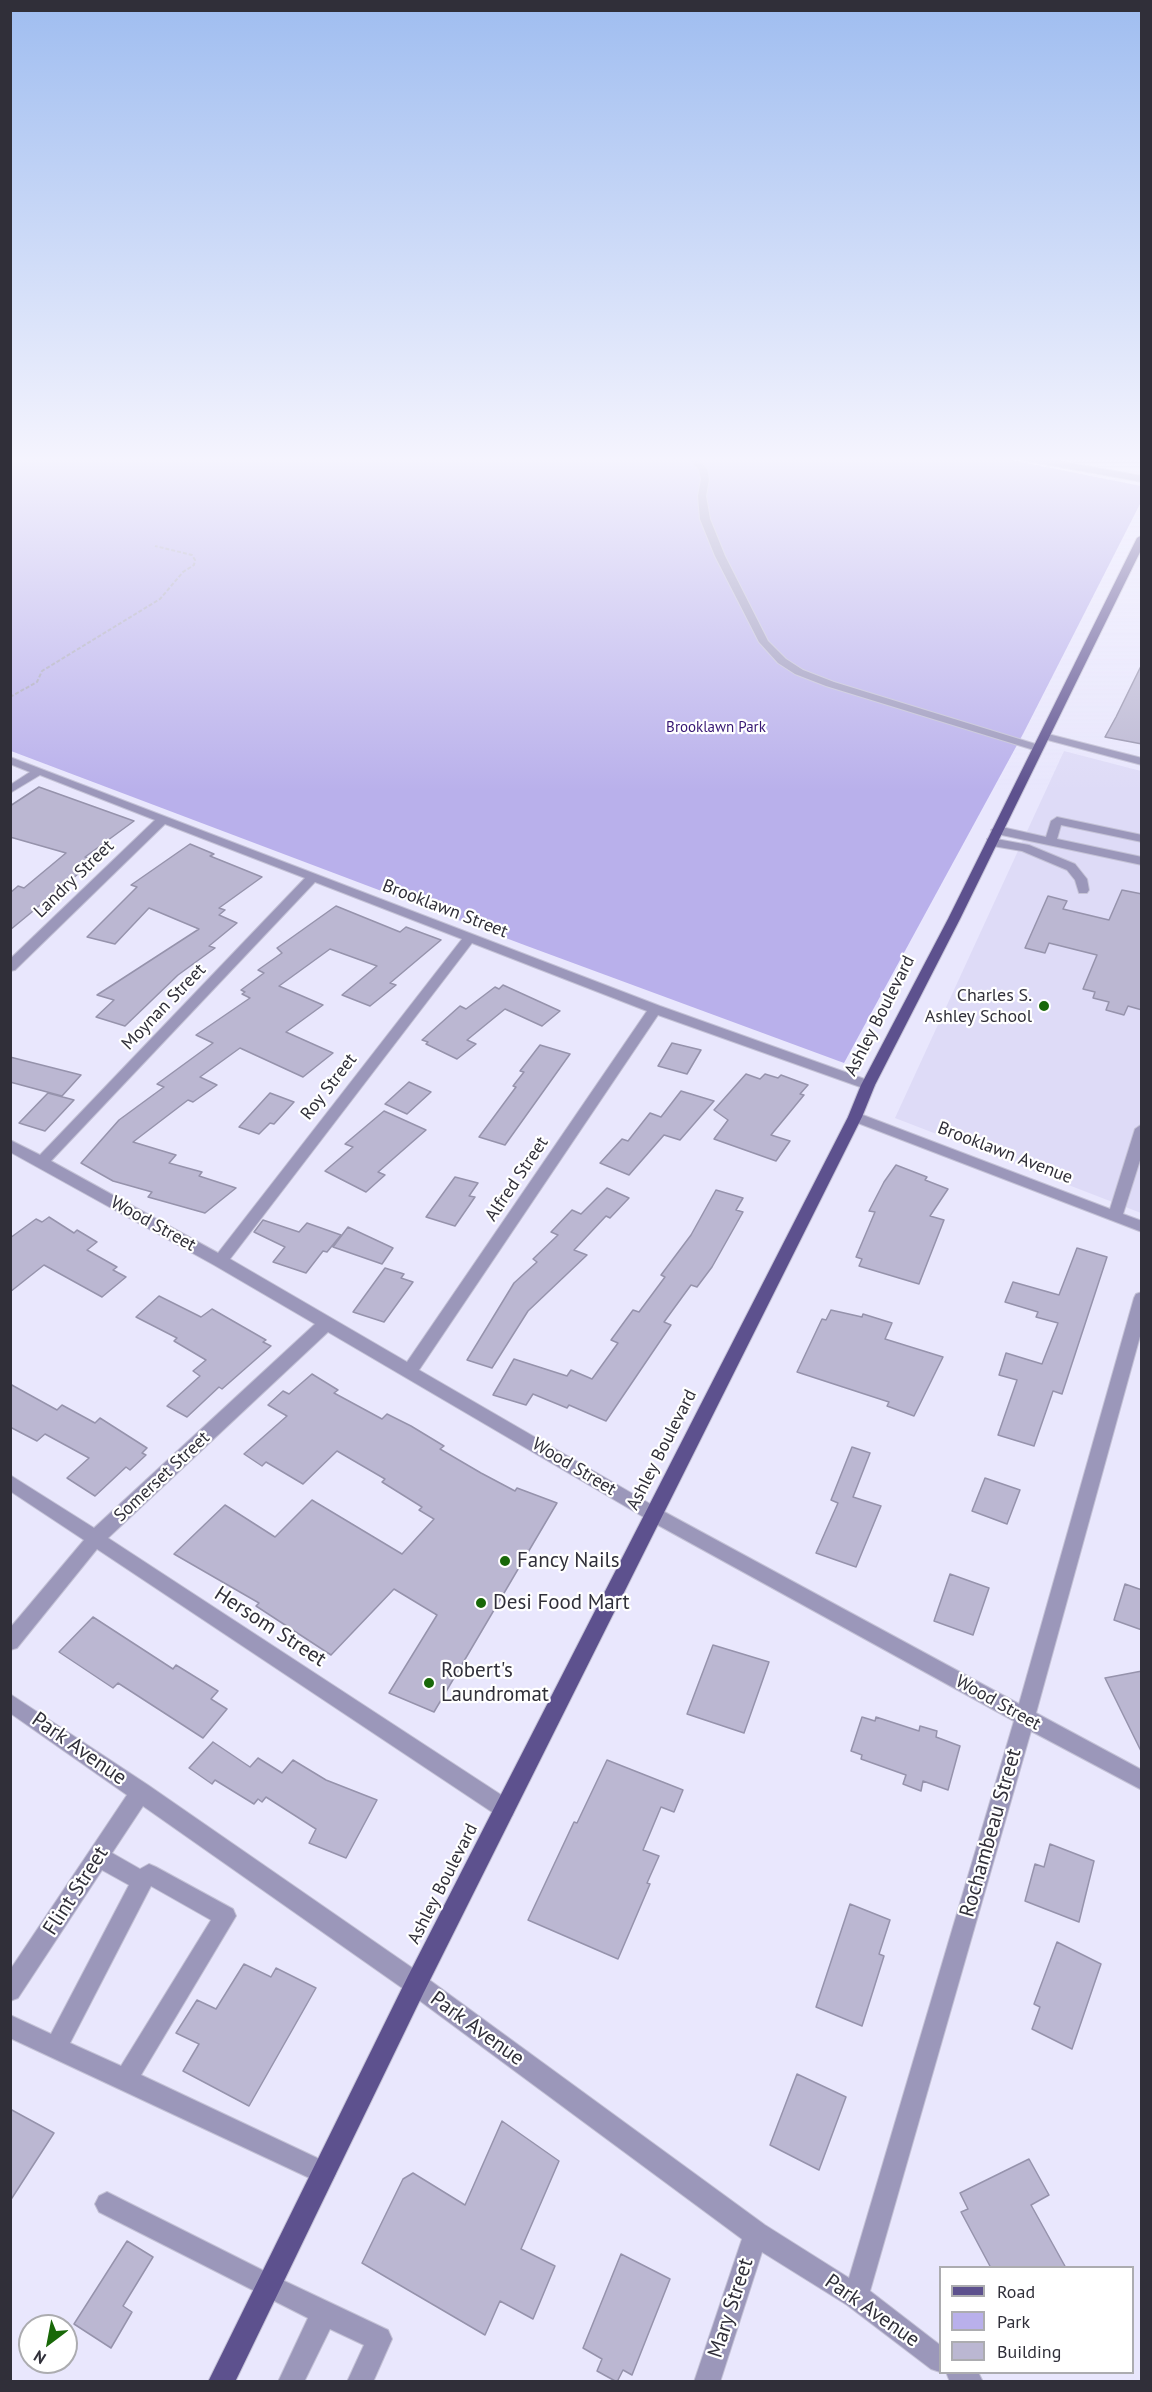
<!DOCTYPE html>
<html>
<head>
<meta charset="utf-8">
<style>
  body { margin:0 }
  #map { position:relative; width:1152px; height:2392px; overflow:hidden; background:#e9e7fd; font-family:"PT Sans",sans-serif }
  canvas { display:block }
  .frame { position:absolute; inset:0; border:12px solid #302f39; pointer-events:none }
  .legend { position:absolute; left:939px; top:2266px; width:195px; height:108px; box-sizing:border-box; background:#fff; border:2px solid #acacb0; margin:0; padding:8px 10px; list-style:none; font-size:18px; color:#302f39 }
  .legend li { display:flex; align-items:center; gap:12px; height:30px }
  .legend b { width:30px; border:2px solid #acacb0 }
  .north { position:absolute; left:18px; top:2314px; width:60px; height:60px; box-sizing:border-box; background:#fff; border:2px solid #acacb0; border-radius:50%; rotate:212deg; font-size:16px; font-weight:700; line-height:24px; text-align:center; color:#302f39 }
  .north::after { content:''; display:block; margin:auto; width:21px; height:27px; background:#186808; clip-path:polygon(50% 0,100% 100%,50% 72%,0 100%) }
</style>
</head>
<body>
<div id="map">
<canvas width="1152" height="2392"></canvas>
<div class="frame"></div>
<ul class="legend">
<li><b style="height:8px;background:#5d518e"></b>Road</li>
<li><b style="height:16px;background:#b9b0eb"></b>Park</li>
<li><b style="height:16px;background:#bbb7d2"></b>Building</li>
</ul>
<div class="north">N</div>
</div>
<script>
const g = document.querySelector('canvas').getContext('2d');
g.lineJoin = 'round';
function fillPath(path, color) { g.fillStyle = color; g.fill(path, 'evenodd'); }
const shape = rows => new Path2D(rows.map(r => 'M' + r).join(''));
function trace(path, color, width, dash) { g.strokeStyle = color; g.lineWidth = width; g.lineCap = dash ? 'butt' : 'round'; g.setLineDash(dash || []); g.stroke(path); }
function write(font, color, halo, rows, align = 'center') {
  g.font = font + ' "PT Sans",sans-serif'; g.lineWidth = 4.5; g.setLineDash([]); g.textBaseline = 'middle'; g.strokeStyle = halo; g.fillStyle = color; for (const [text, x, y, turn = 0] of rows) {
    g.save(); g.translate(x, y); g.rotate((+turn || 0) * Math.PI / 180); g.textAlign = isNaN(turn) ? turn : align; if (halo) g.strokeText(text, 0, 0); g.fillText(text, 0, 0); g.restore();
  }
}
fillPath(shape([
  [1064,751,1141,771,1141,1213,895,1118]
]), '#dedbf7');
fillPath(shape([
  [10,457,996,457,1141,486,1142,500,1023,734,844,1063,527,946,11,751]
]), '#b9b0eb');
const building = shape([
  [1142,664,1142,744,1105,737,1116,717,1142,664],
  [39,787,134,821,85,857,95,860,10,930,10,893,18,886,24,888,66,853,10,837,10,806,39,787],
  [190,844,214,854,210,856,262,877,219,908,225,910,219,915,237,923,209,946,215,948,178,975,125,1026,96,1017,114,1000,97,995,199,929,149,908,115,944,87,937,137,887,131,885,190,844],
  [1122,890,1142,894,1142,1010,1128,1006,1124,1015,1106,1010,1109,1002,1093,998,1095,992,1083,989,1097,955,1049,943,1045,953,1025,948,1048,896,1067,901,1063,909,1109,920,1122,890],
  [336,906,400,932,406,927,441,940,390,983,396,985,370,1006,342,995,377,966,330,949,279,986,323,1005,286,1032,333,1053,303,1077,240,1048,200,1077,217,1085,193,1102,188,1100,133,1142,176,1155,169,1163,202,1172,199,1176,236,1188,205,1213,148,1197,152,1192,113,1181,81,1163,119,1120,164,1087,157,1084,213,1043,196,1035,250,998,242,994,245,992,241,990,264,973,258,970,282,953,277,948,336,906],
  [503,985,560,1011,542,1026,505,1009,467,1040,476,1044,457,1059,426,1044,428,1042,422,1040,460,1006,466,1009,495,987,499,989,503,985],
  [672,1043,701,1050,687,1074,658,1066,672,1043],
  [540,1045,570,1054,505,1145,479,1137,516,1087,513,1086,524,1072,520,1071,540,1045],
  [10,1057,81,1075,62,1096,10,1082,10,1057],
  [746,1074,760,1079,765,1074,778,1078,781,1075,808,1085,800,1094,804,1095,771,1135,790,1141,776,1161,714,1139,728,1120,714,1110,746,1074],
  [409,1082,431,1092,407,1114,385,1104,409,1082],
  [681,1091,714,1101,680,1140,664,1135,629,1175,600,1163,622,1139,628,1141,650,1113,661,1117,681,1091],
  [48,1093,74,1100,45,1131,19,1123,48,1093],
  [270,1093,294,1102,274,1124,270,1123,259,1134,239,1127,270,1093],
  [384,1111,426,1130,378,1172,385,1175,366,1192,325,1171,353,1147,345,1144,384,1111],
  [896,1165,927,1177,925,1180,948,1189,930,1216,944,1220,919,1284,859,1266,862,1259,856,1257,875,1212,869,1211,884,1182,896,1165],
  [455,1177,478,1183,469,1196,475,1197,455,1226,426,1217,455,1177],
  [607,1188,629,1198,610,1218,606,1216,574,1250,587,1255,528,1311,492,1368,467,1360,514,1283,537,1262,533,1259,558,1235,551,1232,572,1210,581,1214,607,1188],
  [716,1190,743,1198,736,1210,743,1212,712,1267,697,1287,691,1285,664,1322,671,1325,606,1421,569,1405,567,1408,533,1394,526,1405,493,1395,514,1359,567,1376,571,1370,592,1379,618,1343,611,1340,633,1310,639,1312,665,1277,661,1275,691,1235,716,1190],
  [49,1217,74,1233,77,1230,97,1242,87,1250,117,1267,113,1270,126,1277,102,1297,44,1265,10,1292,10,1238,36,1219,42,1222,49,1217],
  [263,1220,299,1232,307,1223,341,1235,327,1252,323,1251,306,1273,273,1262,285,1247,254,1232,263,1220],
  [348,1227,393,1248,382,1264,333,1247,348,1227],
  [1077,1248,1107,1257,1062,1394,1053,1391,1034,1446,998,1435,1017,1380,999,1375,1006,1353,1042,1364,1058,1323,1036,1317,1038,1312,1005,1302,1013,1282,1059,1295,1077,1248],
  [385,1268,404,1274,401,1278,413,1282,384,1322,353,1312,385,1268],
  [159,1296,201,1317,212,1309,266,1340,263,1342,271,1346,222,1389,219,1387,187,1417,167,1406,200,1376,193,1371,206,1360,174,1341,177,1338,136,1317,159,1296],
  [831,1310,862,1317,863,1314,892,1323,885,1339,943,1357,914,1416,887,1406,889,1402,797,1372,822,1319,826,1320,831,1310],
  [312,1374,338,1390,334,1393,382,1419,387,1414,411,1426,444,1446,440,1449,481,1473,515,1491,517,1488,557,1503,434,1712,389,1693,437,1615,394,1589,331,1655,256,1606,259,1603,174,1554,225,1505,275,1537,312,1500,402,1554,434,1519,419,1510,422,1507,382,1482,385,1479,337,1451,303,1484,266,1462,262,1466,244,1454,287,1416,268,1405,283,1391,289,1394,312,1374],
  [10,1384,57,1410,62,1405,95,1423,100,1418,147,1448,142,1453,146,1455,130,1470,126,1467,95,1496,67,1478,89,1458,45,1434,37,1441,10,1427,10,1384],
  [852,1447,870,1453,853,1497,881,1506,856,1567,816,1553,838,1503,831,1500,852,1447],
  [985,1478,1020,1490,1007,1524,972,1511,985,1478],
  [950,1574,989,1588,973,1635,934,1621,950,1574],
  [1125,1584,1142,1590,1142,1630,1114,1620,1125,1584],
  [93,1617,173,1669,176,1665,218,1691,211,1699,227,1709,203,1738,118,1683,113,1688,59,1652,93,1617],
  [713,1645,769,1662,744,1733,687,1714,713,1645],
  [1142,1671,1142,1753,1105,1678,1142,1671],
  [862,1717,875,1721,876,1717,919,1731,920,1726,937,1731,936,1737,960,1746,948,1790,923,1781,921,1791,903,1784,906,1775,861,1759,862,1755,851,1751,862,1717],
  [213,1742,250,1767,258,1758,282,1773,293,1760,326,1780,377,1800,346,1858,309,1843,316,1829,266,1797,262,1802,258,1799,254,1804,215,1780,212,1784,189,1768,213,1742],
  [607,1760,683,1790,674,1812,661,1807,643,1850,659,1856,647,1883,650,1884,618,1959,528,1920,574,1822,577,1823,607,1760],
  [1050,1844,1094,1861,1079,1922,1025,1901,1035,1864,1044,1867,1050,1844],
  [850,1904,890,1920,879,1954,884,1956,862,2026,816,2007,850,1904],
  [1057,1942,1101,1964,1072,2049,1032,2029,1040,2007,1034,2004,1057,1942],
  [244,1964,271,1977,276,1968,316,1988,249,2106,183,2071,199,2044,176,2033,197,2000,216,2009,244,1964],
  [797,2074,846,2097,819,2170,770,2145,797,2074],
  [10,2109,54,2133,10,2201,10,2109],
  [502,2121,559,2161,521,2249,555,2266,533,2319,500,2301,485,2335,362,2263,403,2179,413,2173,465,2205,502,2121],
  [1029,2159,1049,2195,1031,2205,1066,2268,991,2268,961,2212,968,2209,960,2193,1029,2159],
  [127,2241,153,2257,123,2306,132,2312,111,2348,74,2324,127,2241],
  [621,2254,670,2279,632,2375,623,2370,617,2382,597,2371,602,2359,583,2348,621,2254]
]);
fillPath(building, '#bbb7d2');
trace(building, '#9693ac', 1.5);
const minor = shape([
  [687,457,696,457,707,469,709,479,706,496,710,519,725,556,768,641,786,659,803,670,834,682,1042,746,1042,750,1034,750,826,686,795,674,778,663,759,642,715,556,700,519,698,496,701,479,699,470,687,457],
  [1018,457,1035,457,1142,476,1142,482,1022,460,1018,457],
  [1044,733,1142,758,1142,765,1040,738,1039,736,1044,733],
  [10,757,660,1006,873,1082,875,1085,873,1088,863,1088,658,1015,419,1370,659,1509,1019,1704,1134,1298,1136,1294,1142,1292,1142,1329,1036,1713,1142,1770,1142,1790,1031,1731,870,2291,940,2345,940,2372,931,2369,847,2305,762,2252,720,2382,694,2382,742,2239,408,1992,143,1806,112,1853,140,1869,149,1864,156,1867,233,1909,236,1916,141,2075,332,2165,336,2173,332,2181,324,2185,316,2181,10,2038,10,2015,51,2034,129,1885,102,1870,18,1998,10,2001,10,1970,127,1795,10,1713,10,1694,148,1785,424,1976,765,2225,849,2278,1014,1721,647,1519,328,1332,108,1538,512,1802,515,1809,512,1816,505,1818,498,1816,97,1549,17,1648,10,1650,10,1628,84,1540,10,1491,10,1475,94,1528,315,1324,214,1265,10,1152,10,1140,40,1155,305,878,165,824,15,970,10,971,10,959,155,820,40,775,10,793,10,785,30,772,10,764,10,757],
  [315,882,462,939,218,1253,51,1161,315,882],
  [472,943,647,1011,407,1362,230,1259,472,943],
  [151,1886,211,1920,121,2066,70,2043,151,1886],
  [1057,817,1142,835,1142,842,1061,825,1057,839,1142,857,1142,865,997,834,991,830,997,826,1046,837,1051,821,1057,817],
  [991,838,1029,845,1075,864,1087,879,1089,890,1087,893,1079,893,1075,880,1067,870,1022,851,987,845,987,839,991,838],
  [855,1112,1110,1209,1135,1129,1142,1124,1142,1154,1123,1214,1142,1221,1142,1232,850,1120,848,1117,850,1114,855,1112],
  [107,2192,278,2278,388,2330,392,2339,373,2382,347,2382,364,2345,330,2329,304,2382,278,2382,308,2318,99,2212,95,2204,99,2196,107,2192],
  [946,2372,978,2372,983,2382,950,2382,946,2372]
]);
const major = shape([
  [1142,535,1142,548,960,919,875,1085,862,1117,424,1992,235,2382,208,2382,408,1976,848,1117,861,1085,948,919,1137,538,1142,535]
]);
trace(minor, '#c4c2d6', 2);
trace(major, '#c4c2d6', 2);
trace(shape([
  [10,697,37,682,42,671,160,599,183,572,194,565,195,560,192,555,155,546]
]), '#a9a7b9', 2, [4, 2]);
fillPath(minor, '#9b97ba');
fillPath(major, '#5d518e');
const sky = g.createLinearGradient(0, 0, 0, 792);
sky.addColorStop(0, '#9fbdf0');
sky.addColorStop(0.58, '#f5f4fe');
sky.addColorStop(1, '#f5f4fe00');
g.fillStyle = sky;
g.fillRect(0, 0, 1152, 792);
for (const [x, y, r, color] of [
  [1044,1006,6,"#186808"],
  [505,1561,6,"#186808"],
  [481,1603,6,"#186808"],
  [429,1683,6,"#186808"]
]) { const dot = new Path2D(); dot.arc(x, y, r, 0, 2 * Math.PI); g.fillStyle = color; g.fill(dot); trace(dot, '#fff', 2); }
write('15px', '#361672', '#fff', [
  ["Brooklawn Park",716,728]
]);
write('18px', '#302f39', '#fff', [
  ["Landry Street",74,879,-44],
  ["Brooklawn Street",445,909,21],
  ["Moynan Street",164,1007,-46],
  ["Ashley Boulevard",880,1016,-63],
  ["Roy Street",329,1087,-52],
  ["Brooklawn Avenue",1005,1153,21],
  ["Alfred Street",517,1179,-56],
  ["Wood Street",153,1224,29],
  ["Ashley Boulevard",662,1450,-63],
  ["Wood Street",574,1467,31],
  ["Somerset Street",162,1477,-43],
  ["Wood Street",998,1703,29],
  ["Ashley Boulevard",443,1884,-63]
]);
write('18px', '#302f39', '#fff', [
  ["Charles S.",1032,996],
  ["Ashley School",1032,1017]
], 'right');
write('21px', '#302f39', '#fff', [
  ["Fancy Nails",517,1561],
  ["Desi Food Mart",493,1603],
  ["Robert's",441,1671],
  ["Laundromat",441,1695]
], 'left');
write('21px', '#302f39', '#fff', [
  ["Hersom Street",270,1627,33],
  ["Park Avenue",79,1749,35],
  ["Rochambeau Street",991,1833,-74],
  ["Flint Street",76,1891,-57],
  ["Park Avenue",477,2029,36],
  ["Mary Street",731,2308,-72],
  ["Park Avenue",872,2311,35]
]);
</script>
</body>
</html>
